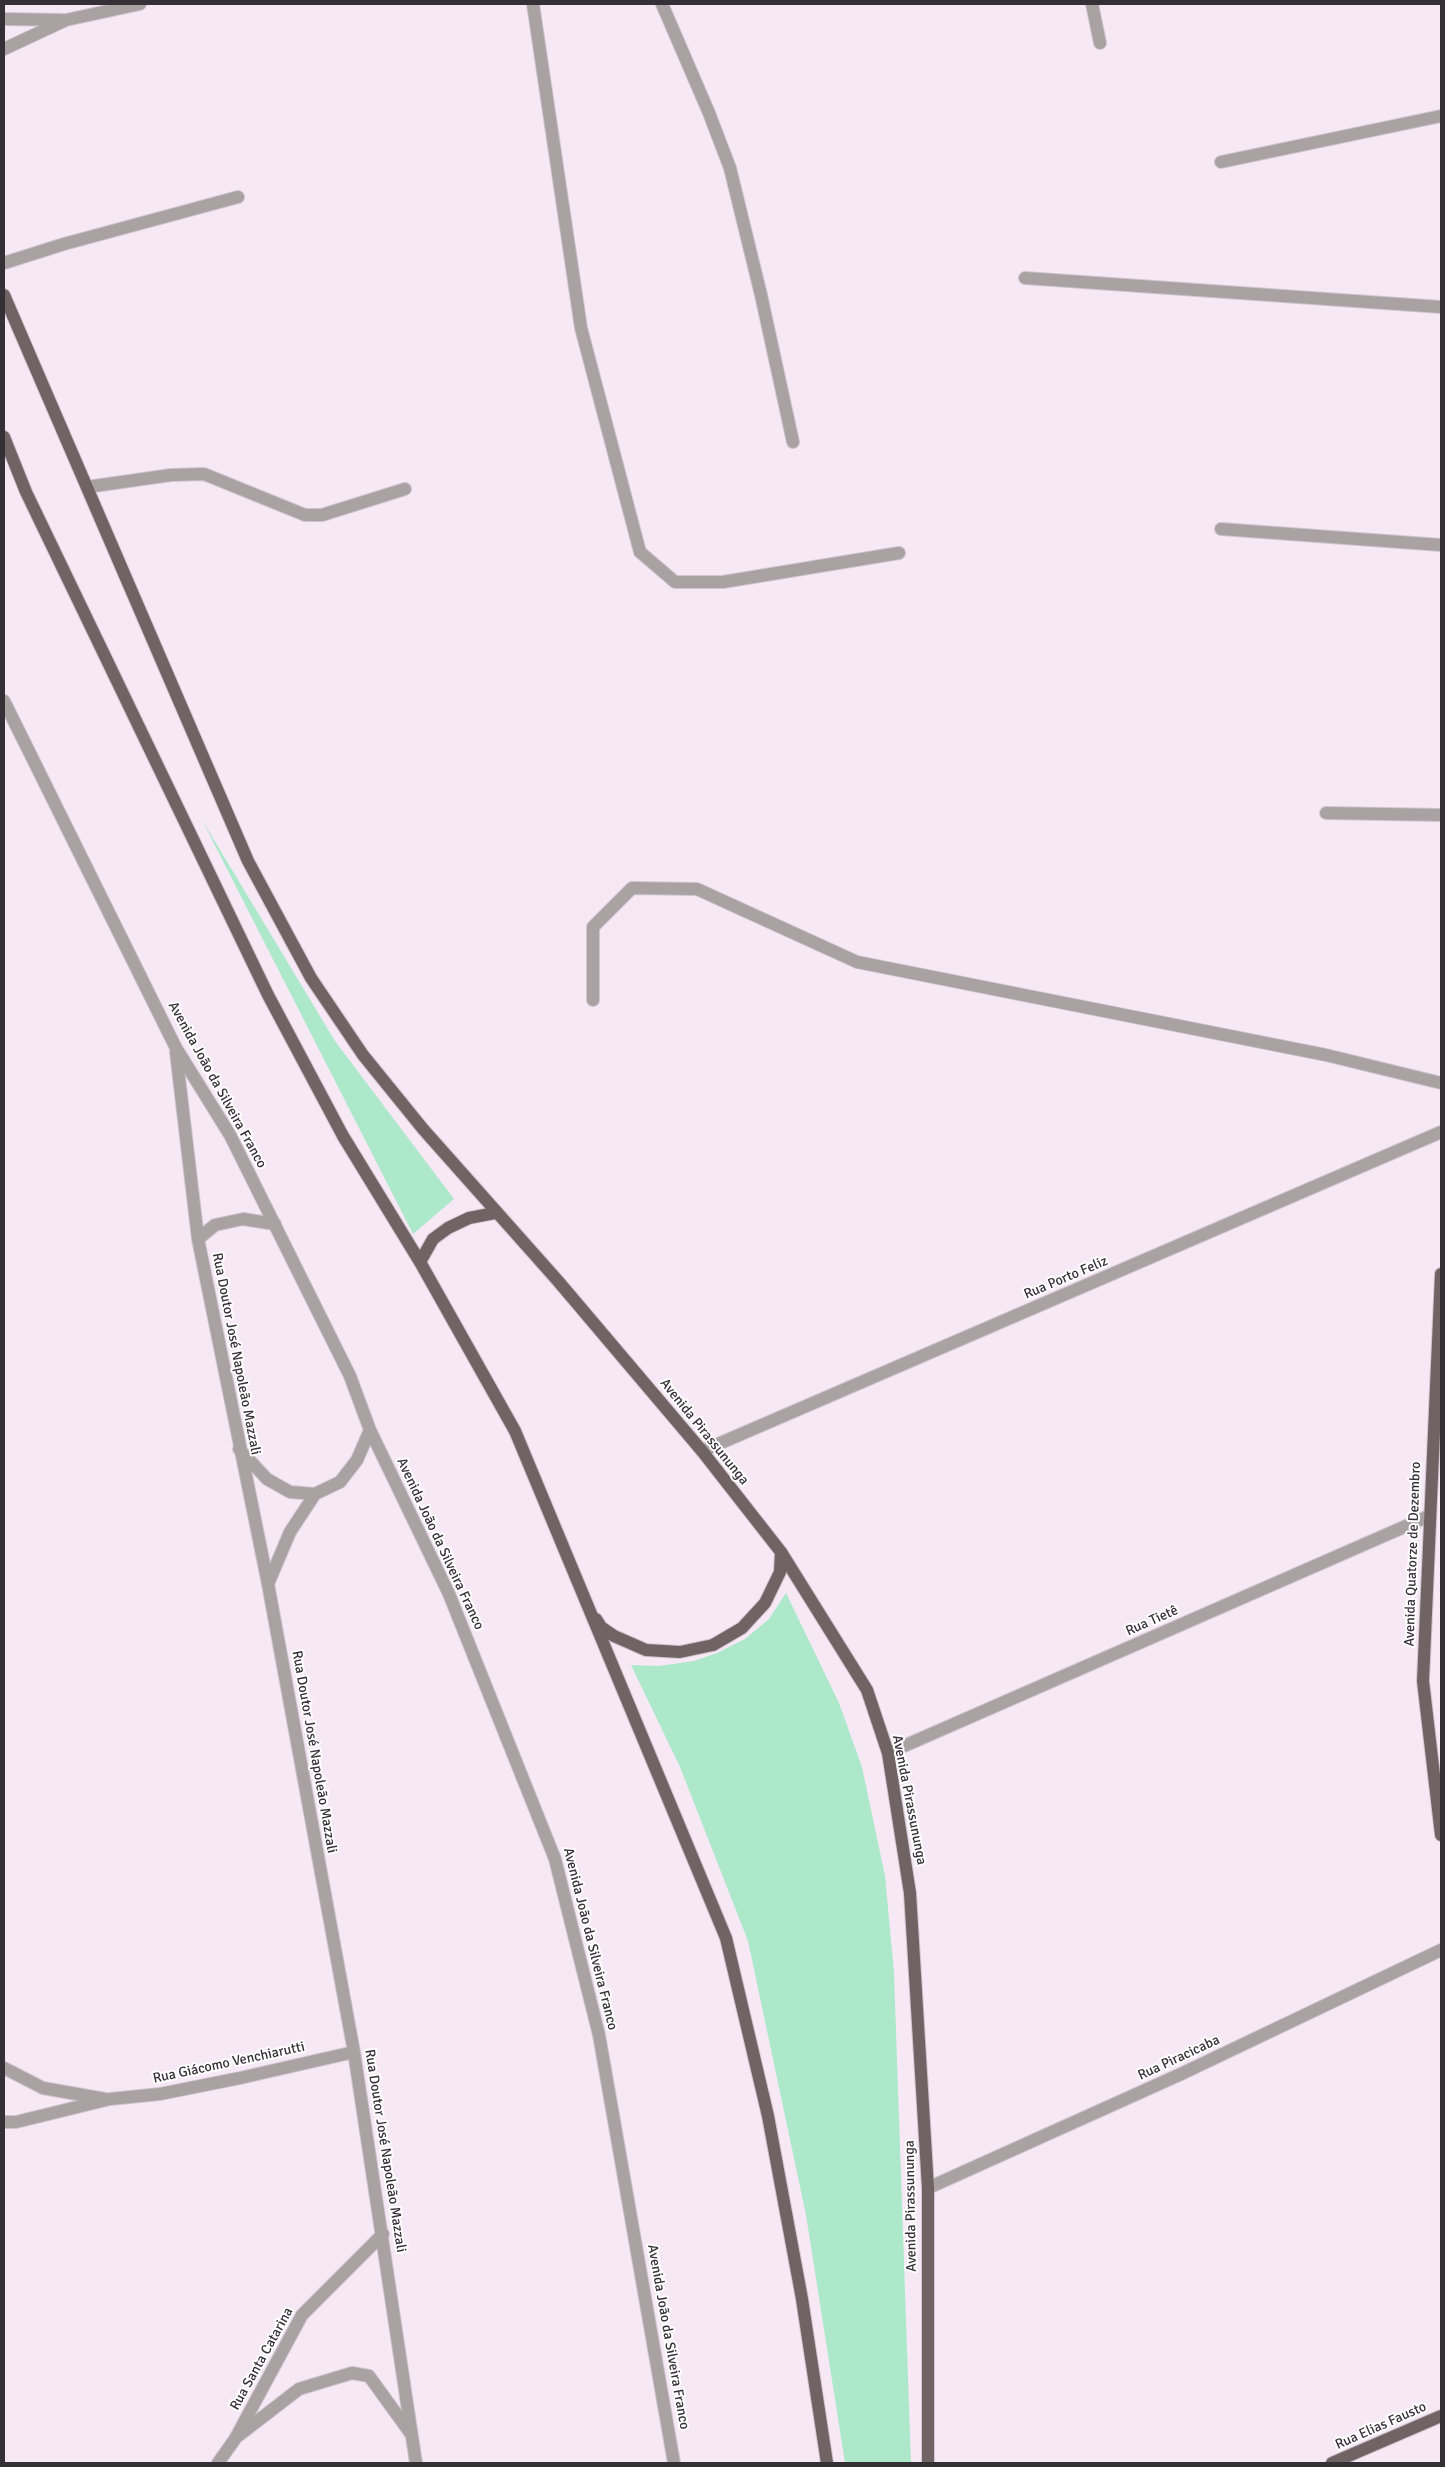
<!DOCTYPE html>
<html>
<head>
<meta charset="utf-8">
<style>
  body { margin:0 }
  #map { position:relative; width:1445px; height:2467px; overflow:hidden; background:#f6e9f5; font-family:Signika,sans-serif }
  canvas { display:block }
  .frame { position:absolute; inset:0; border:5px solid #353035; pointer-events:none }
</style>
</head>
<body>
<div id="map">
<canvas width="1445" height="2467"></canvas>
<div class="frame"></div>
</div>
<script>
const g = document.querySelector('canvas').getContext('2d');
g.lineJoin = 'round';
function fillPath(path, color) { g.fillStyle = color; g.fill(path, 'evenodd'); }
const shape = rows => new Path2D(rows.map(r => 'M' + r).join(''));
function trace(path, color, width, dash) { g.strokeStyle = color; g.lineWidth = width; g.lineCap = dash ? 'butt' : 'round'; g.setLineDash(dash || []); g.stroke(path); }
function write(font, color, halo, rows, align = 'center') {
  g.font = font + ' Signika,sans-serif'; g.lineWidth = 4; g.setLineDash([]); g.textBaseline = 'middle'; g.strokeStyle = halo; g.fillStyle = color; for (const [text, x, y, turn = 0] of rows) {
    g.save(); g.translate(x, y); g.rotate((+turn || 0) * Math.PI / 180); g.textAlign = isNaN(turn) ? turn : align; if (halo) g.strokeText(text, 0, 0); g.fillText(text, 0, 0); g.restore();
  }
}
fillPath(shape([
  [202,820,335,1041,454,1199,413,1234],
  [786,1593,839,1703,862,1767,885,1876,894,1973,911,2463,845,2463,806,2215,748,1941,680,1767,631,1665,659,1666,694,1661,717,1653,745,1639,769,1619]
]), '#ade8cb');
const minor = shape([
  [533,4,581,328,640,552,675,582,723,582,899,553],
  [662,4,709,113,730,168,761,295,793,442],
  [1092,4,1100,43],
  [4,19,63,20],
  [4,49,66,20,140,4],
  [1221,162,1441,116],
  [4,263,64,244,238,197],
  [1025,278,1441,307],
  [87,487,171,475,204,474,305,515,322,515,405,489],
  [1221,529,1441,545],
  [4,701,176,1048,230,1135,350,1376,370,1430,449,1594,555,1859,599,2035,674,2463],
  [1326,813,1441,815],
  [593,1000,593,927,632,888,697,889,857,962,1326,1055,1441,1083],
  [176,1052,198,1239,268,1584,354,2052,416,2463],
  [198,1239,215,1225,243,1219,275,1224],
  [239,1449,267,1479,290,1492,315,1494],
  [702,1451,1441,1132],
  [268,1584,290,1532,315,1494,340,1482,357,1460,370,1430],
  [888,1753,1429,1516],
  [4,2068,43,2088,105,2099],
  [4,2122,16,2122,110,2099,160,2094,240,2078,354,2052],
  [928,2188,1181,2074,1441,1950],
  [238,2436,299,2389,352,2373,369,2376,411,2434],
  [218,2463,235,2439,302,2315,383,2234]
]);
const major = shape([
  [4,295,248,861,311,978,363,1055,423,1129,558,1281,702,1451,781,1552,867,1690,888,1753,910,1893,928,2188,928,2463],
  [4,437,26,492,268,995,343,1136,420,1262,515,1431,726,1938,768,2116,802,2299,827,2463],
  [420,1262,433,1239,448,1228,469,1218,495,1213],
  [1441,1274,1423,1681,1441,1835],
  [596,1619,601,1627,614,1636,646,1650,680,1652,713,1645,742,1628,765,1603,780,1572,781,1552],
  [1332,2463,1441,2416]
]);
trace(minor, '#cfc4cf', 14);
trace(major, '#cfc4cf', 14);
trace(minor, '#a9a1a2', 12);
trace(major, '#706363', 12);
write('14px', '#353035', '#fff', [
  ["Avenida João da Silveira Franco",217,1085,61],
  ["Rua Porto Feliz",1066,1278,-23],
  ["Rua Doutor José Napoleão Mazzali",236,1354,79],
  ["Avenida Pirassununga",704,1432,51],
  ["Avenida João da Silveira Franco",440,1544,65],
  ["Avenida Quatorze de Dezembro",1413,1554,-88],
  ["Rua Tietê",1152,1621,-24],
  ["Rua Doutor José Napoleão Mazzali",314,1752,80],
  ["Avenida Pirassununga",909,1800,79],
  ["Avenida João da Silveira Franco",590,1939,76],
  ["Rua Piracicaba",1179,2058,-25],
  ["Rua Giácomo Venchiarutti",229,2063,-12],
  ["Rua Doutor José Napoleão Mazzali",385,2151,81],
  ["Avenida Pirassununga",911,2206,-91],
  ["Avenida João da Silveira Franco",668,2337,80],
  ["Rua Santa Catarina",262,2359,-61],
  ["Rua Elias Fausto",1381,2426,-24]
]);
</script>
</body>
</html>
